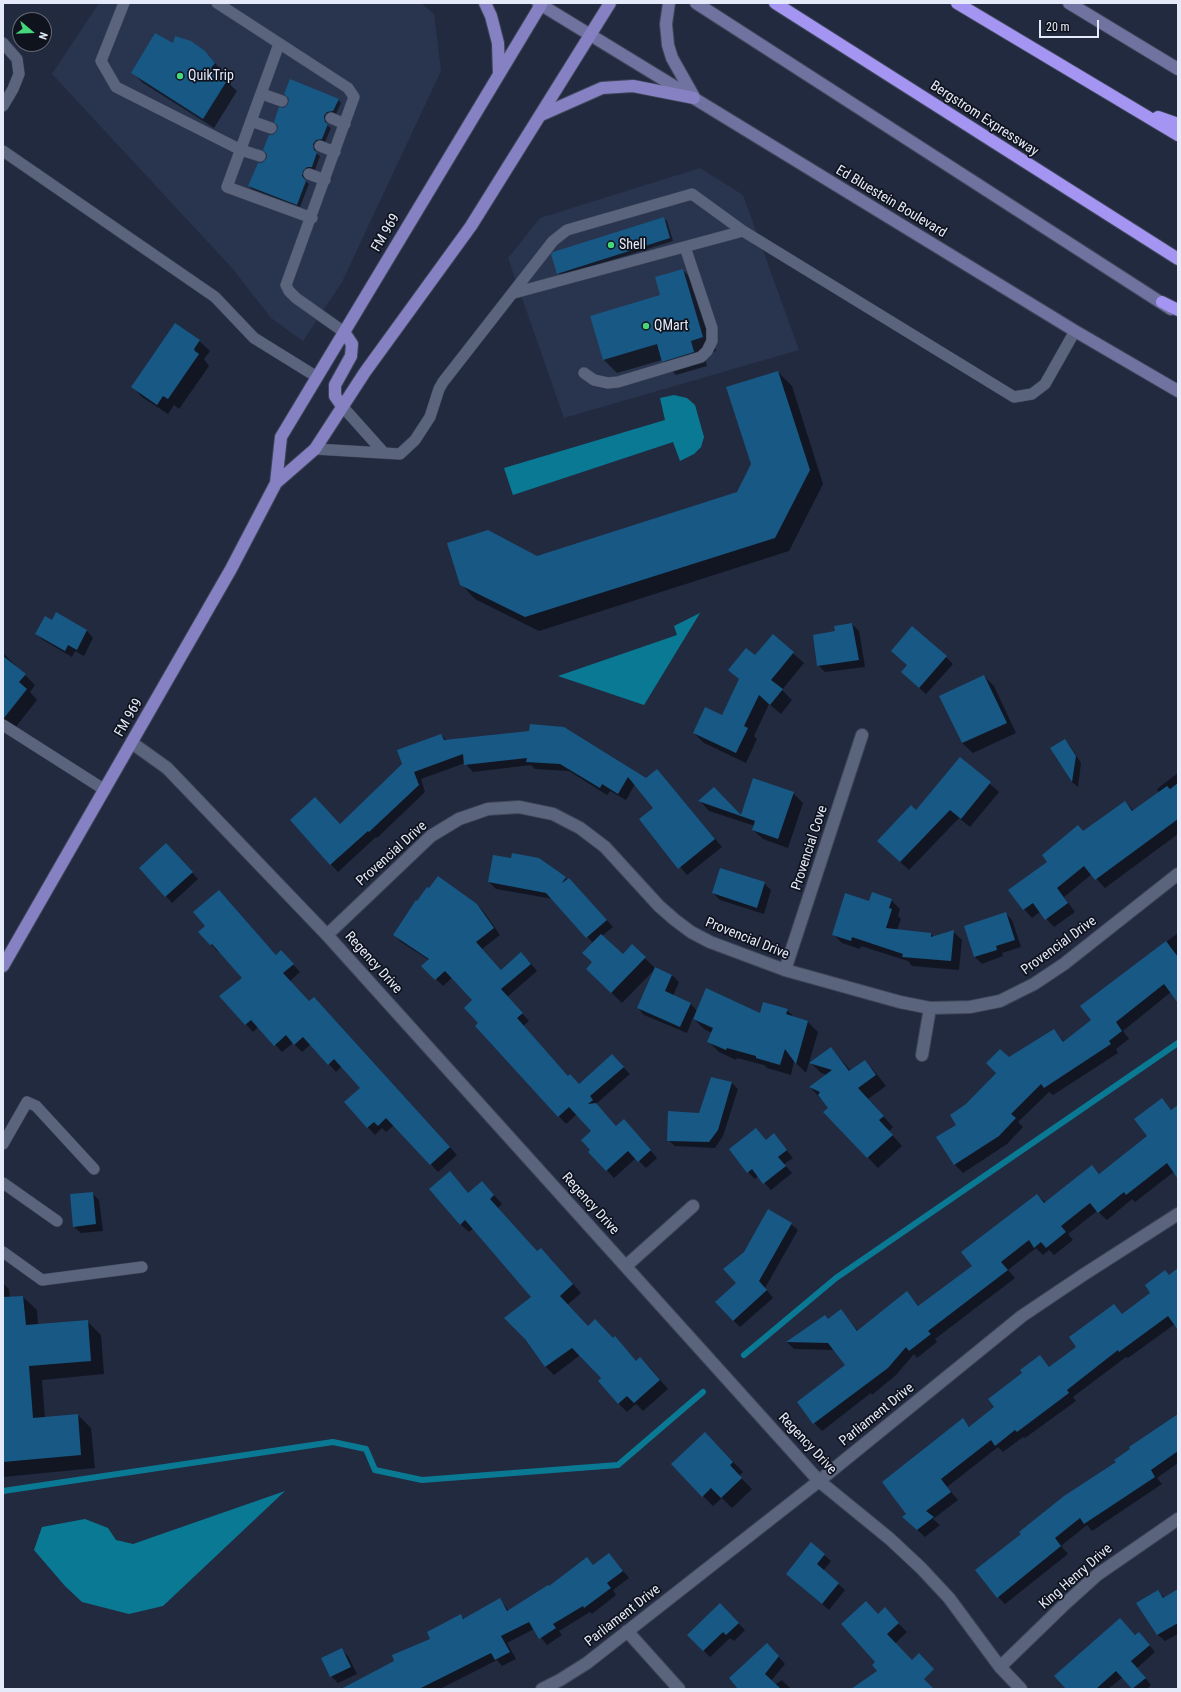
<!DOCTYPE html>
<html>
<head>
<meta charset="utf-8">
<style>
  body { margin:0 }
  #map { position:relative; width:1181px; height:1692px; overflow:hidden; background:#222a40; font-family:"Roboto Condensed",sans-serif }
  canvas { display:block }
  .frame { position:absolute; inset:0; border:4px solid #e4eaf9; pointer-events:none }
  .north { position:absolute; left:12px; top:12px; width:40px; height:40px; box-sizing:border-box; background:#0f131d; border:1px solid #646975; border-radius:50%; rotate:109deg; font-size:11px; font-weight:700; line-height:16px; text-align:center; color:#e4eaf9 }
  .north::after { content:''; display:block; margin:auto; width:14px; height:18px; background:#46d77a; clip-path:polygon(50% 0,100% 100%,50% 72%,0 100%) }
  .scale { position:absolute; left:1039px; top:20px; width:60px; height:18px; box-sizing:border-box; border:2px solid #e4eaf9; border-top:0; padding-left:5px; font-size:12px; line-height:14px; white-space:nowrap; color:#e4eaf9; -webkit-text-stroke:3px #0f131d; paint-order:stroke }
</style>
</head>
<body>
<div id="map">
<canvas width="1181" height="1692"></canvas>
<div class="frame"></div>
<div class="north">N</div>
<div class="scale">20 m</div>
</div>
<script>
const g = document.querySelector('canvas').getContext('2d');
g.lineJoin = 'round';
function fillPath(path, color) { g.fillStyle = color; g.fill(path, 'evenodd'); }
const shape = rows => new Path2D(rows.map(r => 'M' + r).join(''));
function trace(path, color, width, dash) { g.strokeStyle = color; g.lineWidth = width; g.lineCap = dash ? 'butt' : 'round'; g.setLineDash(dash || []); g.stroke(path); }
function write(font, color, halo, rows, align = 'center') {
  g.font = font + ' "Roboto Condensed",sans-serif'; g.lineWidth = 3.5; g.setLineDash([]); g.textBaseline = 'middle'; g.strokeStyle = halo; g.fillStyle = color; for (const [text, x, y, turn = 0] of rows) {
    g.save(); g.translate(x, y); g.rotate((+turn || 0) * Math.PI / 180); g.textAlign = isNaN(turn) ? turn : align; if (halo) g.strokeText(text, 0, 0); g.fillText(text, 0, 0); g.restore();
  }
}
fillPath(shape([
  [99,3,421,3,434,14,441,71,342,282,303,341,271,318,232,268,52,74],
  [700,168,743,195,799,350,564,418,508,258,540,218]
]), '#29344e');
fillPath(shape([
  [674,395,687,398,695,405,704,437,701,447,694,454,680,461,673,442,513,495,504,468,665,420,660,398],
  [700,613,644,705,558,676,677,635,674,626],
  [285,1491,163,1606,129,1614,82,1602,65,1586,34,1550,42,1527,85,1519,108,1528,116,1540,133,1544]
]), '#0a7a94');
fillPath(shape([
  [174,45,205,51,224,74,222,77,237,91,214,128,143,83,133,73],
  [338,99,341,103,336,114,330,115,327,119,328,126,331,128,325,142,316,147,317,154,320,156,315,170,311,170,305,174,305,180,309,184,300,207,252,189,249,186,262,164,267,159,273,136,278,131,284,109],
  [663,218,667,221,673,241,561,276,558,273],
  [683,270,696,284,716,351,704,355,707,366,676,375,662,360,617,373,603,359],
  [199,341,210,351,204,359,209,366,179,409,174,405,168,414,142,397,132,386],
  [778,372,792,386,823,484,789,551,539,631,475,599,461,584,537,557,738,493,752,464],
  [56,614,87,631,93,638,84,656,75,651,72,657,43,640,36,634,52,621],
  [852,624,859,631,865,667,825,672,818,665,836,632],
  [773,636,804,663,782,690,792,700,781,714,769,704,754,736,757,739,746,763,704,743,694,733,723,717,740,680,730,670,755,657],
  [3,653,35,685,30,692,37,700,15,728,3,720],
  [946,657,953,664,926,694,909,679],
  [984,676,994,686,1016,733,973,753,962,743,941,696],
  [441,735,447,741,646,779,657,770,722,847,687,875,640,820,655,808,635,784,626,800,610,791,607,795,569,771,535,769,531,765,473,772,465,763,421,779,425,792,377,838,376,837,338,872,291,821,340,825],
  [1064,740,1070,746,1081,763,1078,787,1072,782,1051,749],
  [960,758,999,792,970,827,959,818,909,870,887,850],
  [1178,773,1178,834,1105,888,1092,874,1064,897,1075,912,1054,927,1040,912,1032,918,1024,909,1049,862,1084,832,1125,802,1134,811,1159,793,1157,789],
  [793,793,803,803,788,848,763,839,753,830,755,826,709,811,700,801,741,816],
  [173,852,198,879,172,903,166,896],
  [512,859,538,859,576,886,613,927,602,936,623,956,632,946,655,968,672,975,679,982,673,996,690,1003,697,1011,761,1014,787,1010,795,1018,808,1022,818,1032,806,1073,794,1061,791,1075,767,1068,764,1065,737,1058,736,1060,719,1052,708,1041,712,1033,704,1029,693,1018,687,1033,644,1015,638,1008,654,970,622,1003,587,969,593,962,593,943,553,899,496,889,489,882],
  [764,883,771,890,764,914,720,900,713,893],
  [226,898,277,956,288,959,300,972,290,981,310,1003,322,1006,457,1155,438,1172,394,1125,386,1132,382,1128,375,1135,345,1103,361,1088,342,1066,336,1072,311,1044,302,1052,293,1043,282,1052,258,1027,253,1032,221,996,244,978,220,951,218,952,200,932,207,926],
  [891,900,900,909,898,916,901,919,897,930,931,934,934,937,953,931,962,940,959,970,912,966,908,961,861,946,860,949,842,943,833,934,869,902],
  [477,904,484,912,500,935,482,949,502,971,528,960,537,971,507,997,529,1021,523,1026,569,1077,579,1085,619,1063,630,1074,596,1104,617,1127,631,1128,657,1158,646,1168,636,1158,614,1178,590,1152,592,1150,593,1131,577,1114,566,1124,476,1026,479,1023,474,1000,453,977,443,986,436,979,429,960,401,942,394,935],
  [1005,913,1012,920,1021,947,1002,953,1003,956,982,964,975,957,965,927],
  [1178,933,1178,999,1171,992,1123,1031,1129,1039,1116,1049,1118,1053,1053,1095,1049,1092,1018,1122,1023,1127,1007,1144,963,1173,955,1165,938,1138,957,1125,967,1105,1008,1059,1054,1030,1064,1042,1093,1020,1082,1006],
  [831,1048,851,1071,865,1061,875,1072,886,1086,868,1099,893,1127,889,1131,902,1146,878,1168,824,1112,829,1108,810,1087,827,1075,821,1073,811,1063],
  [711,1078,732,1083,738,1089,723,1136,715,1148,675,1146,668,1140,700,1114],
  [1162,1100,1172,1111,1178,1106,1178,1173,1175,1171,1135,1202,1132,1199,1107,1220,1097,1211,1068,1234,1073,1240,1054,1255,1049,1250,1043,1255,1036,1248,1008,1270,1015,1278,935,1339,937,1342,917,1358,914,1354,896,1375,872,1395,871,1393,822,1431,814,1423,847,1365,835,1350,794,1349,787,1342,828,1320,841,1311,858,1331,907,1293,919,1306,973,1266,1037,1195,1046,1203,1092,1166,1100,1174,1148,1137],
  [756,1129,766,1140,780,1142,793,1158,784,1164,792,1173,771,1190,758,1176,755,1179,748,1172],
  [482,1182,502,1204,498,1208,537,1252,549,1257,581,1293,567,1305,588,1327,637,1362,649,1367,668,1389,643,1411,636,1404,627,1412,618,1403,602,1379,580,1355,554,1375,546,1367,525,1339,533,1297,474,1228,469,1232,460,1224,468,1194],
  [92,1193,99,1200,103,1231,81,1233,74,1227],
  [791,1224,798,1230,765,1288,773,1298,740,1327,733,1320,738,1283],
  [1178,1273,1178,1327,1175,1324,1128,1358,1126,1357,1073,1397,1076,1401,1025,1438,1023,1437,1003,1452,998,1447,947,1487,958,1500,933,1519,940,1525,925,1537,911,1524,908,1514,963,1420,970,1427,996,1408,1023,1373,1040,1356,1050,1368,1078,1347,1114,1305,1123,1315,1152,1293,1169,1276],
  [3,1283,9,1289,10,1298,23,1297,37,1310,38,1325,87,1321,101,1335,104,1374,42,1380,45,1418,78,1415,91,1428,95,1468,3,1477],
  [1178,1415,1178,1463,1157,1478,1162,1484,1092,1531,1087,1525,1061,1546,1068,1554,1005,1604,998,1597,1117,1463],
  [715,1443,743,1472,739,1476,752,1489,732,1508,722,1498,713,1506,703,1496],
  [824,1555,831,1561,823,1571,845,1590,829,1610,794,1580],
  [587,1558,594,1566,615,1561,629,1578,613,1590,616,1595,592,1614,590,1612,559,1631,562,1635,547,1645,534,1629,507,1643,516,1659,502,1666,497,1660,440,1689,352,1689,432,1639,461,1616,465,1619,500,1600,509,1611,549,1587],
  [1178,1591,1178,1634,1165,1641,1158,1635,1138,1604,1158,1592,1165,1598],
  [720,1605,745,1630,734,1641,730,1638,710,1657,688,1635],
  [878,1615,893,1618,907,1632,876,1662],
  [1120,1619,1136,1636,1145,1640,1155,1652,1137,1668,1151,1685,1147,1689,1133,1689,1123,1677,1108,1689,1067,1689],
  [341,1649,348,1656,357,1674,338,1683,331,1676],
  [774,1651,785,1664,771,1681,775,1685,782,1680,791,1689,740,1689]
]), '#0007');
trace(shape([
  [744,1355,836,1278,1178,1043],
  [3,1491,333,1442,366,1449,375,1470,422,1480,618,1465,703,1392]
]), '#0a7a94', 6);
fillPath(shape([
  [155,33,173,43,175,36,191,41,205,51,215,63,211,68,228,79,203,119,131,73],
  [290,79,339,99,333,111,327,112,324,116,325,122,328,124,322,139,316,140,313,144,314,150,317,152,312,167,307,167,303,171,302,176,306,181,297,205,248,186,258,163,262,163,267,158,267,154,263,150,269,135,273,135,277,131,278,126,274,122,279,107,284,108,288,104,289,99,284,94],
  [664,217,670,238,557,274,551,254,553,252],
  [683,269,703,337,691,341,694,352,662,362,657,344,603,360,590,316,660,295,655,277],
  [175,323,200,340,194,349,195,351,199,354,168,399,163,396,157,405,131,387],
  [778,371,810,470,775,538,525,617,460,585,447,543,488,530,537,556,737,492,751,464,726,387],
  [56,612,87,630,77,650,68,645,65,651,35,634,45,616,52,620],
  [852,623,859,660,817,666,813,635,835,631,834,626],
  [912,626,947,656,919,688,901,672,907,665,891,651],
  [773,634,794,652,771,680,783,689,770,705,759,695,744,726,748,728,736,753,693,733,705,707,722,715,739,679,728,670,746,648,755,655],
  [3,656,26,674,19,682,27,689,4,718,3,718],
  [984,675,1007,723,962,743,939,696],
  [530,724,564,727,646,778,657,769,715,839,678,869,639,819,653,808,628,777,618,794,602,784,600,788,560,764,526,762,527,758,464,765,463,754,414,772,419,785,369,832,368,831,330,865,290,820,315,797,340,824,402,764,397,750,441,734,444,740,529,731],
  [1065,739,1076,756,1072,782,1050,748],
  [960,757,991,782,961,819,950,810,900,862,877,841,911,805,916,810],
  [753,778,794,792,778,839,752,830,755,821,698,801,714,787,741,815],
  [1178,783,1178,819,1095,880,1084,866,1057,888,1068,903,1045,920,1033,903,1023,910,1008,890,1047,862,1042,855,1078,825,1083,831,1125,801,1132,811,1167,786,1170,789],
  [166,843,193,872,165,897,139,868],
  [512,853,539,858,566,877,562,883,569,878,607,920,586,938,546,893,488,882,493,855,511,858],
  [720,868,765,882,757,908,712,893],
  [438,876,477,904,494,928,476,942,501,970,521,952,531,964,501,989,523,1013,517,1018,568,1076,570,1074,579,1084,612,1054,624,1067,590,1096,593,1100,588,1104,596,1103,616,1126,624,1119,651,1150,638,1162,628,1151,606,1171,588,1152,590,1150,581,1140,591,1131,569,1107,558,1117,475,1026,478,1023,464,1008,472,1000,445,971,435,980,421,966,429,959,393,935,416,900,417,901,427,887,429,888],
  [219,890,276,955,281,950,294,964,283,973,309,1001,314,997,450,1147,430,1165,386,1118,378,1126,374,1122,367,1128,344,1102,360,1088,334,1059,328,1065,303,1037,294,1045,286,1035,274,1046,251,1020,245,1025,219,996,242,978,212,944,210,945,198,932,205,926,193,912],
  [872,892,892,899,889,908,892,909,886,928,931,933,931,937,954,930,951,961,902,957,903,954,852,937,851,941,832,935,845,893,869,901],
  [1006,912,1015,940,996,946,997,950,974,957,964,926],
  [601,934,623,954,632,944,646,957,611,993,586,969,592,962,582,953],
  [1166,941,1178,957,1178,1003,1164,984,1116,1022,1122,1031,1109,1041,1111,1044,1044,1088,1041,1084,1011,1114,1016,1118,999,1136,954,1165,936,1137,956,1125,950,1115,966,1104,996,1073,986,1063,1000,1049,1009,1057,1054,1029,1063,1042,1091,1020,1080,1006],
  [655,967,672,975,665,991,691,1003,680,1027,637,1008],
  [706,988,760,1013,763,1002,788,1009,786,1014,808,1021,796,1064,785,1049,780,1065,756,1058,756,1056,727,1048,726,1050,707,1042,713,1028,693,1019],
  [831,1047,849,1071,865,1060,876,1075,858,1088,884,1116,879,1120,893,1135,867,1158,823,1112,828,1108,818,1095,820,1092,809,1087,832,1070,809,1063],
  [711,1077,732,1082,718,1130,709,1142,667,1141,668,1111,699,1113],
  [1162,1098,1171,1110,1178,1105,1178,1179,1167,1163,1126,1195,1124,1192,1098,1213,1090,1203,1061,1226,1066,1232,1046,1248,1041,1242,1034,1248,1029,1240,1001,1262,1008,1270,928,1331,931,1334,909,1351,906,1347,888,1368,813,1424,797,1402,845,1365,828,1343,786,1342,825,1315,828,1319,841,1309,857,1331,907,1291,918,1306,972,1266,961,1252,1037,1194,1044,1203,1092,1165,1099,1174,1147,1136,1134,1119],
  [756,1128,766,1140,774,1133,787,1150,778,1157,786,1166,763,1184,752,1169,747,1173,729,1149],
  [450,1171,468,1193,482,1181,494,1195,490,1199,537,1251,541,1248,573,1284,560,1296,588,1326,595,1319,613,1338,615,1336,636,1361,640,1357,660,1380,634,1403,627,1396,618,1404,598,1381,601,1378,572,1348,545,1367,525,1339,504,1318,531,1297,465,1220,460,1225,429,1189],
  [93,1192,96,1224,73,1227,70,1194],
  [768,1209,792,1223,759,1281,767,1290,733,1321,715,1302,736,1283,723,1269,744,1252],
  [1178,1268,1178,1330,1168,1316,1119,1352,1118,1350,1067,1390,1069,1393,1017,1432,1015,1430,995,1446,991,1440,941,1479,951,1492,926,1511,934,1517,917,1530,902,1517,906,1514,882,1482,963,1418,969,1427,994,1407,988,1399,1022,1373,1020,1370,1040,1355,1049,1367,1076,1347,1069,1337,1114,1304,1122,1314,1150,1293,1145,1285,1165,1270,1169,1275],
  [23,1296,26,1325,88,1320,91,1361,29,1366,33,1418,78,1414,81,1455,3,1462,3,1297],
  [1178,1414,1178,1451,1151,1470,1155,1477,1084,1524,1080,1518,1055,1538,1061,1546,997,1598,975,1570,1021,1534,1019,1532,1064,1496,1116,1462,1114,1460,1130,1449,1129,1447],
  [705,1432,733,1462,730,1465,742,1478,721,1498,711,1488,702,1497,671,1464],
  [811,1542,825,1554,817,1564,839,1583,822,1604,786,1574],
  [609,1553,623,1571,607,1583,611,1588,584,1608,583,1606,553,1624,556,1628,539,1639,529,1622,501,1636,510,1652,495,1660,491,1653,419,1689,341,1689,394,1661,392,1655,430,1639,427,1632,461,1614,463,1619,500,1598,507,1611,548,1585,549,1586,587,1557,593,1565],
  [1178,1589,1178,1623,1157,1635,1136,1603,1158,1590,1163,1598],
  [866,1601,878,1614,885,1607,899,1623,887,1634,912,1660,919,1653,934,1669,924,1679,934,1689,851,1689,877,1671,872,1665,875,1662,841,1624],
  [720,1603,739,1623,726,1635,723,1632,703,1651,687,1635],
  [1120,1618,1135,1635,1139,1632,1150,1645,1131,1661,1146,1678,1132,1689,1116,1671,1096,1689,1066,1689,1054,1676],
  [767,1643,779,1656,765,1674,781,1689,738,1689,729,1678],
  [342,1648,351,1667,330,1677,321,1658]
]), '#175884');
const service = shape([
  [124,3,101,61,116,87,241,150,260,156],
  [217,3,348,88,354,97,286,285,289,291,296,298,344,332],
  [3,43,17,59,19,74,13,89,3,106],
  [279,44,227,187,312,218],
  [262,94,282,101],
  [331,118,345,124],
  [251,121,271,128],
  [320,146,335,152],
  [3,151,215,297,254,338,317,377],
  [309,174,325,180],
  [514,293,743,231],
  [584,373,594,380,608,383,618,382,701,357,707,351,712,341,712,328,685,247],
  [342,406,384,453],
  [315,449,400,454,415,440,430,417,439,389,443,382,553,241,567,230,692,194,743,231,1014,397,1032,394,1045,384,1075,331],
  [3,725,105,790],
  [3,1144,27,1102,36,1106,94,1169],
  [3,1183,57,1221],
  [3,1252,42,1280,142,1267]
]);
const minor = shape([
  [132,743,167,768,327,935,819,1481,890,1539,921,1568,949,1598,1000,1667,1021,1689],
  [327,935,431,836,459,819,488,809,519,807,553,814,580,828,605,847,659,906,675,920,691,932,710,942,785,970,900,1002,930,1008,970,1007,1000,1001,1034,984,1064,964,1178,874],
  [785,970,862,735],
  [922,1055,930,1008],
  [626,1266,693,1206],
  [627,1631,679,1689],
  [1000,1667,1066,1603,1097,1575,1178,1519],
  [542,1689,560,1680,587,1663,819,1481,1022,1316,1083,1275,1178,1214]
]);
const secondary = shape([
  [538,3,1075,331,1178,391],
  [669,3,666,24,668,45,672,58,694,97],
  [696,3,1171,309],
  [1069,3,1178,69]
]);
const primary = shape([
  [485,3,491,16,498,43,499,74],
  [541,115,602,88,633,86,694,98],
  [342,406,335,396,335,385,351,356,352,344,344,332],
  [276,483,281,437,542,3],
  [3,966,231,569,276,483,315,449,365,372,471,226,610,3]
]);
const motorway = shape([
  [775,3,1178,259],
  [957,3,1178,135],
  [1158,117,1178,124],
  [1162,302,1178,310]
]);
trace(service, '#3f4659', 12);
trace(minor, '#3f4659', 14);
trace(secondary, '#3f4659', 14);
trace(primary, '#3f4659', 14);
trace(motorway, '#3f4659', 14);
trace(service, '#5a647d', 11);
trace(minor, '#5a647d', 12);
trace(secondary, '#7073a0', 12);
trace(primary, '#8681c3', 12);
trace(motorway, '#a395f1', 12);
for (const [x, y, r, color] of [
  [180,76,4,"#46d77a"],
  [611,245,4,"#46d77a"],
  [646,326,4,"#46d77a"]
]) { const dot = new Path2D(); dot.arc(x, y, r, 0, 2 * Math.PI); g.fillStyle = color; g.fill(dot); trace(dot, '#0f131d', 1.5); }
write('14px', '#e4eaf9', '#0f131d', [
  ["QuikTrip",188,76],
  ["Shell",619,245],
  ["QMart",654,326]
], 'left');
write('14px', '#e4eaf9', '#0f131d', [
  ["Bergstrom Expressway",984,119,33],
  ["Ed Bluestein Boulevard",891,202,31],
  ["FM 969",386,233,-59],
  ["FM 969",129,718,-60],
  ["Provencial Cove",810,848,-72],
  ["Provencial Drive",392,854,-42],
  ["Provencial Drive",747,939,22],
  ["Provencial Drive",1059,946,-36],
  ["Regency Drive",373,963,48],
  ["Regency Drive",590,1204,48],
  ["Parliament Drive",877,1415,-39],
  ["Regency Drive",807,1444,47],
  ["King Henry Drive",1076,1577,-41],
  ["Parliament Drive",623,1616,-38]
]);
</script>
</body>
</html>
